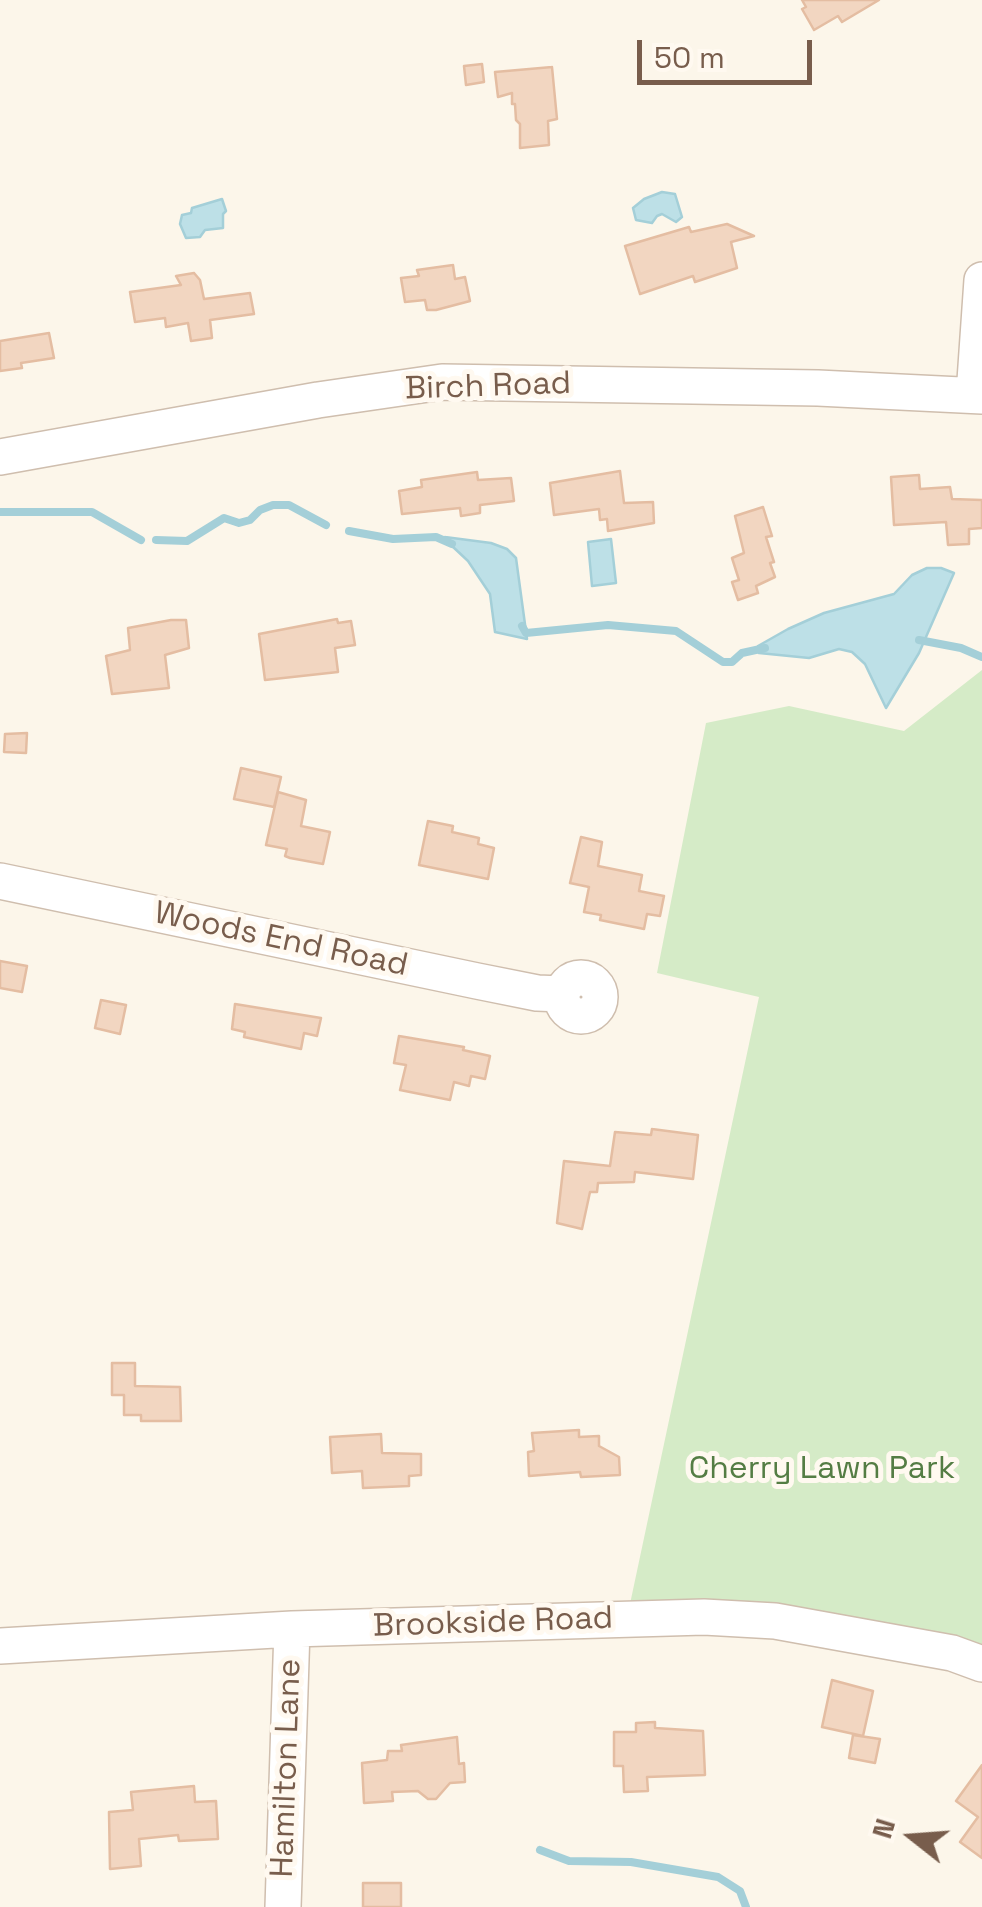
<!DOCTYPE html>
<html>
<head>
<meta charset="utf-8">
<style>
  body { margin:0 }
  #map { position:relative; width:982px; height:1907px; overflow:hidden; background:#fcf6ea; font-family:"Space Grotesk",sans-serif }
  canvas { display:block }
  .north { position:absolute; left:862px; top:1787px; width:100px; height:100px; -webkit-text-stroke:8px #fff9f0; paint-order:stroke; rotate:287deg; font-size:28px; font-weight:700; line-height:40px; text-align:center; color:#785d4c }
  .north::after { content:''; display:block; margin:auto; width:35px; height:45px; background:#785d4c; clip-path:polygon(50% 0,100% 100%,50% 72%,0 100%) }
  .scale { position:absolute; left:637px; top:40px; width:175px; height:45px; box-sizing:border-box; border:5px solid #785d4c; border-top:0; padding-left:12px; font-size:30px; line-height:35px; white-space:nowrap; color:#785d4c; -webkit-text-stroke:8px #fff9f0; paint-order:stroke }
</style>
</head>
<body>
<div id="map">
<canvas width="982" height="1907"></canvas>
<div class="north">N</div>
<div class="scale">50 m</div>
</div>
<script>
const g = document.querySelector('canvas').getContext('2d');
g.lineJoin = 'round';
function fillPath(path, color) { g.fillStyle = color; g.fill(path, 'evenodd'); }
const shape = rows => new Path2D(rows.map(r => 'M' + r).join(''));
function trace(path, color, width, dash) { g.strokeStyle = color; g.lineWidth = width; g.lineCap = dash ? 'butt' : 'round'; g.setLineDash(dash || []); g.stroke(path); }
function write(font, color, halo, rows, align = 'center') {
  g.font = font + ' "Space Grotesk",sans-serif'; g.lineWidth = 10; g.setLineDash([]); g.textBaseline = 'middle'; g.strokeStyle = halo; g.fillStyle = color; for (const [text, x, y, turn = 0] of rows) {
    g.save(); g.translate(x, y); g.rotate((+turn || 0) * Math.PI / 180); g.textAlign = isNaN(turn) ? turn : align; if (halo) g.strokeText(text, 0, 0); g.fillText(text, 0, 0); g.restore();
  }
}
fillPath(shape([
  [982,670,982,1674,900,1644,627,1618,759,997,657,973,706,723,789,706,904,731]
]), '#d5ebc7');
const water = shape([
  [662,192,675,194,682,217,676,222,662,214,657,216,652,223,636,220,633,208,644,199,662,192],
  [222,199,226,211,223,214,223,228,205,230,200,237,186,238,180,224,182,215,191,213,192,208,222,199],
  [445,537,491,543,507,549,516,558,527,639,495,632,490,594,468,561,452,546,443,542,445,537],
  [611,539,616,583,592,586,588,542,611,539],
  [927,568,941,568,954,573,919,653,886,708,865,664,852,652,839,649,809,658,759,653,757,650,758,646,788,629,824,613,894,594,912,575,927,568]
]);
fillPath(water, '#bde0e7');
trace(water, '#a4cfd8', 2.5);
trace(shape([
  [0,512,92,512,141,540],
  [349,531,393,539,436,537,452,544],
  [156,540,187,541,224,518,239,523,250,520,260,510,273,505,289,505,326,525],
  [522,626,526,633,608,625,676,631,723,662,732,662,742,653,765,648],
  [919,640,961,648,982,657],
  [540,1850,569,1861,631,1862,718,1877,740,1891,746,1907]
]), '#a4cfd8', 8);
const building = shape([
  [802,0,879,0,842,22,838,16,814,30,802,9,806,7,802,0],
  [482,64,484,82,466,85,464,66,482,64],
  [552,67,557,119,548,121,549,145,520,148,520,124,516,120,515,104,512,104,512,93,498,97,495,72,552,67],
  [727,224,754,236,731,242,737,268,695,282,693,276,640,294,625,246,689,227,691,232,727,224],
  [453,265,455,279,465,277,470,301,436,310,427,310,425,300,405,302,401,278,419,276,417,270,453,265],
  [194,273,200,280,204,299,250,293,254,314,210,320,212,338,191,341,188,323,166,327,165,318,135,322,130,292,181,285,176,276,194,273],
  [49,333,54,358,21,363,22,368,0,371,0,341,49,333],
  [620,471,624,503,653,502,654,523,608,531,607,519,600,520,599,509,554,515,550,483,620,471],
  [477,472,478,480,511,478,514,501,480,505,480,513,461,516,460,508,402,514,399,491,422,487,421,480,477,472],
  [919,475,920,489,950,487,952,499,982,500,982,528,969,529,969,544,948,545,946,522,894,525,891,477,919,475],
  [763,507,772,536,766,537,774,562,770,563,775,577,756,586,758,593,738,600,732,582,739,580,732,558,744,553,735,516,763,507],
  [337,619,338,623,351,621,355,645,335,648,338,672,265,680,259,634,337,619],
  [171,620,186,620,189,648,165,655,169,688,112,694,106,656,130,650,128,628,171,620],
  [27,733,26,753,4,752,5,734,27,733],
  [241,768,281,777,274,807,234,799,241,768],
  [278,792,306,800,301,826,330,832,323,864,290,858,285,856,287,849,266,845,278,792],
  [428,821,453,826,452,832,479,838,478,844,494,848,488,879,419,865,428,821],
  [581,837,602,842,598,866,642,875,639,891,664,896,660,916,647,914,644,929,600,920,601,915,584,912,589,887,570,883,581,837],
  [0,961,27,966,22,992,0,988,0,961],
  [101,1000,126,1005,120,1034,95,1028,101,1000],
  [235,1004,321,1018,317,1036,304,1033,301,1049,244,1037,245,1032,232,1029,235,1004],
  [399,1036,464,1047,463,1050,490,1056,485,1079,471,1076,469,1086,454,1082,450,1100,400,1090,406,1065,394,1063,399,1036],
  [652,1129,698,1135,693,1179,635,1172,634,1182,598,1183,597,1192,590,1192,582,1229,557,1223,564,1161,610,1166,615,1132,651,1135,652,1129],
  [112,1363,135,1363,135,1386,180,1387,181,1421,141,1421,141,1415,124,1415,124,1395,112,1395,112,1363],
  [579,1430,579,1437,599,1436,599,1446,619,1457,620,1475,581,1477,580,1472,529,1476,528,1452,534,1451,532,1433,579,1430],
  [381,1434,382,1453,421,1454,421,1475,409,1476,409,1486,363,1488,362,1471,332,1473,330,1437,381,1434],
  [832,1680,873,1691,863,1736,822,1727,832,1680],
  [655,1722,655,1728,703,1731,705,1775,647,1777,648,1791,624,1792,623,1766,614,1766,614,1732,636,1732,636,1723,655,1722],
  [853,1735,880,1739,875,1763,849,1758,853,1735],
  [457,1737,459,1764,464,1763,465,1782,450,1783,436,1799,428,1799,418,1791,392,1792,393,1801,364,1803,362,1763,387,1760,388,1751,402,1751,401,1745,457,1737],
  [982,1765,982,1858,960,1842,978,1817,956,1801,982,1765],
  [194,1786,195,1802,216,1801,218,1839,179,1841,178,1835,139,1839,141,1866,110,1869,109,1812,133,1810,131,1792,194,1786],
  [363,1883,401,1883,401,1907,363,1907,363,1883]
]);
fillPath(building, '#f2d6c1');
trace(building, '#e4bda2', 2.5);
const minor = shape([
  [974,395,982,280],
  [0,457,318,400,442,382,818,388,982,396],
  [0,881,477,981,537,993,562,994],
  '562 997a19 19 0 1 1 38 0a19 19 0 1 1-38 0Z',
  [0,1646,292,1629,704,1617,775,1621,952,1653,982,1664],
  [283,1907,292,1629]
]);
trace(minor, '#cfbeae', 38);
trace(minor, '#fff', 35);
write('32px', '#785d4c', '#fff9f0', [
  ["Birch Road",488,387,-2],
  ["Woods End Road",281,940,12],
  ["Brookside Road",493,1623,-2],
  ["Hamilton Lane",287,1768,-88]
]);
write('32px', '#547d44', '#fff9f0', [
  ["Cherry Lawn Park",822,1469]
]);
</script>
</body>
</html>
